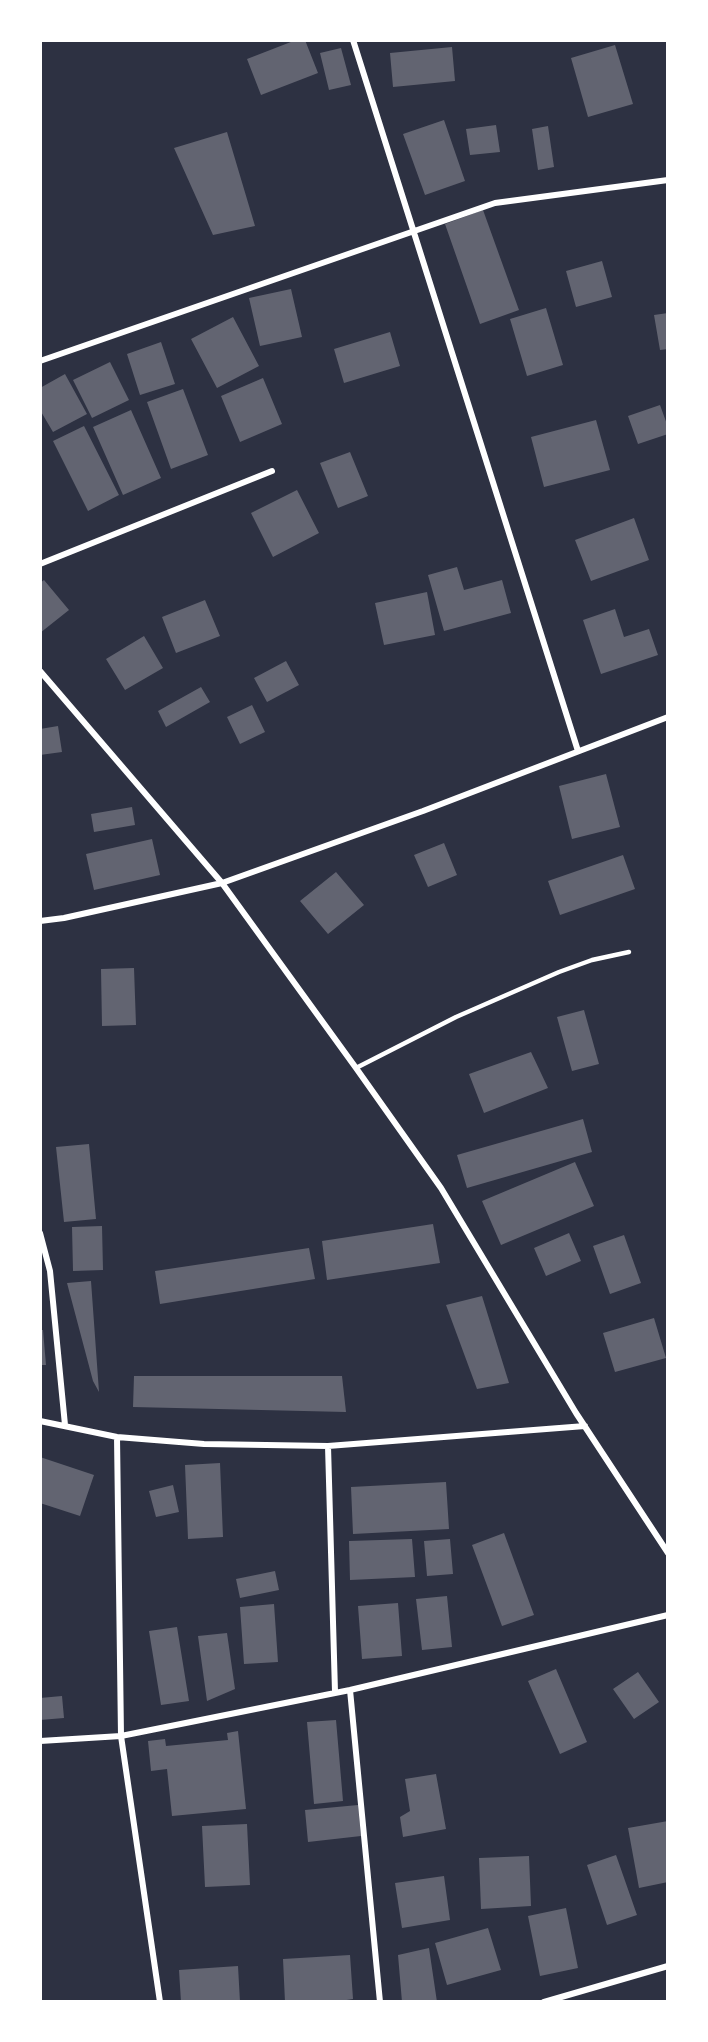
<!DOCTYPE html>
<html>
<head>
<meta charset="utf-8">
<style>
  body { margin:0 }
  #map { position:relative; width:708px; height:2042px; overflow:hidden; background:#2d3142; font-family:"Archivo Narrow",sans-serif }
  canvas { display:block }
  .frame { position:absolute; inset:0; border:42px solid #fff; pointer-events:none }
</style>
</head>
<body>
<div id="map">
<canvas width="708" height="2042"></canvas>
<div class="frame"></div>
</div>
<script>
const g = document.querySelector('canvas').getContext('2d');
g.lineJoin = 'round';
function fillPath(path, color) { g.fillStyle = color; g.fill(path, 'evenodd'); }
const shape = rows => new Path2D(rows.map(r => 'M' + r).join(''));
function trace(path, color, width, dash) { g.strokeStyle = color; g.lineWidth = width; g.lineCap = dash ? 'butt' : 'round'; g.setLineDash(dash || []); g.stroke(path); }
fillPath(shape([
  [296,40,305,40,318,73,261,95,247,59],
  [615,45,633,104,588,117,571,58],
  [452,47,455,81,393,87,390,53],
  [341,48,351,85,329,90,320,53],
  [444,120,465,181,425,195,403,134],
  [496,125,500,152,470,155,466,129],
  [548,126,554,167,538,170,532,129],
  [227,132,255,226,213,235,174,148],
  [483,210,519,310,480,324,445,224],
  [602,261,612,297,576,307,566,271],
  [291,289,302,337,260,346,249,298],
  [546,308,563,365,527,376,510,319],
  [668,313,668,349,660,350,654,315],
  [233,317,259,366,217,388,191,339],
  [390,332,400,366,344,383,334,349],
  [161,342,175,384,140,395,127,354],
  [110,362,129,400,92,418,73,380],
  [65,374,87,414,53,432,40,410,40,388],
  [263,378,282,424,240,442,221,396],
  [183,389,208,455,171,469,147,402],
  [660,405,668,427,668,434,638,444,628,416],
  [131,410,161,478,123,495,93,427],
  [596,420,610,470,544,487,531,437],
  [84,426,119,495,88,511,53,441],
  [350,452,368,496,338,508,320,463],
  [297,490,319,533,273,557,251,513],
  [634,518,649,560,591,581,575,540],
  [457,567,464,590,502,580,511,613,444,631,428,575],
  [44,580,69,610,40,633,40,583],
  [427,592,435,635,384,645,375,603],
  [205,600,220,636,176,653,162,617],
  [615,609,624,637,649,629,658,655,601,674,583,620],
  [144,636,163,668,125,690,106,659],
  [286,661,299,685,267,702,254,678],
  [201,687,210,702,166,727,158,711],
  [252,705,265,732,240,744,227,717],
  [58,726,62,752,40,755,40,729],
  [606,774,620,827,572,839,559,786],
  [132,807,135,825,94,832,91,814],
  [152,839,160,875,94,890,86,854],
  [444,843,457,875,428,887,414,855],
  [623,855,635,889,560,915,548,881],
  [336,872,364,905,328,934,300,901],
  [134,968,136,1025,102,1026,101,969],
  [584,1010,599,1064,572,1071,557,1017],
  [531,1052,548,1088,484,1113,469,1074],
  [583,1119,592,1152,467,1188,457,1155],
  [89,1144,96,1219,64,1222,56,1147],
  [575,1162,594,1206,501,1245,482,1201],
  [433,1224,440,1263,327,1280,322,1241],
  [102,1226,103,1270,73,1271,72,1227],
  [569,1233,581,1261,546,1276,534,1248],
  [624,1235,641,1283,610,1294,593,1246],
  [309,1248,315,1279,160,1304,155,1271],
  [91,1281,99,1392,93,1381,67,1283],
  [482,1296,509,1383,477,1389,446,1305],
  [654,1318,666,1358,615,1372,603,1333],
  [40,1330,43,1330,46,1365,40,1365],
  [134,1376,342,1376,346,1412,133,1407],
  [40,1457,94,1475,80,1516,40,1503],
  [220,1463,223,1537,188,1539,185,1465],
  [446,1482,449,1529,353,1534,351,1487],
  [173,1485,179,1512,156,1517,149,1491],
  [504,1533,534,1615,502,1626,472,1545],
  [412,1539,415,1577,350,1580,349,1541],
  [450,1539,453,1574,427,1576,424,1541],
  [275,1571,279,1590,240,1598,236,1579],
  [447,1596,452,1647,422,1650,416,1599],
  [398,1603,402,1656,362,1659,358,1606],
  [274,1604,278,1662,244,1664,240,1607],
  [177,1627,189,1701,161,1705,149,1631],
  [227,1633,235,1689,207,1701,198,1636],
  [556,1669,587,1742,560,1754,528,1681],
  [638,1672,659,1702,634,1719,613,1689],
  [62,1696,64,1718,40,1720,40,1698],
  [336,1720,343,1801,314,1804,307,1722],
  [238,1731,246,1809,172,1816,167,1769,151,1771,148,1741,165,1739,166,1746,228,1740,227,1733],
  [436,1774,446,1829,403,1837,400,1817,410,1811,405,1779],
  [358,1805,361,1836,308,1842,305,1810],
  [668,1821,668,1882,639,1888,628,1828],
  [247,1824,250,1885,205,1887,202,1826],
  [616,1855,637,1915,607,1925,587,1865],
  [529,1856,531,1906,481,1909,479,1858],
  [444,1876,450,1920,402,1928,395,1883],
  [566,1908,578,1968,540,1976,528,1916],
  [488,1928,501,1970,447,1985,435,1943],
  [429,1948,437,2002,402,2002,398,1955],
  [350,1955,353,1999,334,2002,285,2002,283,1959],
  [238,1966,240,2002,181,2002,179,1970]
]), '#626471');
trace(shape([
  [356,1068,456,1017,559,972,592,960,629,952]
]), '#fff', 4.5);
trace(shape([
  [353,40,578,751],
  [40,361,495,203,668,180],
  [40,564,272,471],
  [40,671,222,883,356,1068,441,1188,576,1413,668,1553],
  [40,921,64,918,222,883,423,811,668,717],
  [40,1233,50,1271,65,1425],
  [40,1421,117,1437,204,1444,328,1446,585,1426],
  [117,1437,121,1736,160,2002],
  [328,1446,335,1692],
  [350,1690,380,2002],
  [40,1741,121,1736,350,1690,668,1615],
  [544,2002,668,1966]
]), '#fff', 6);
</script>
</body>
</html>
